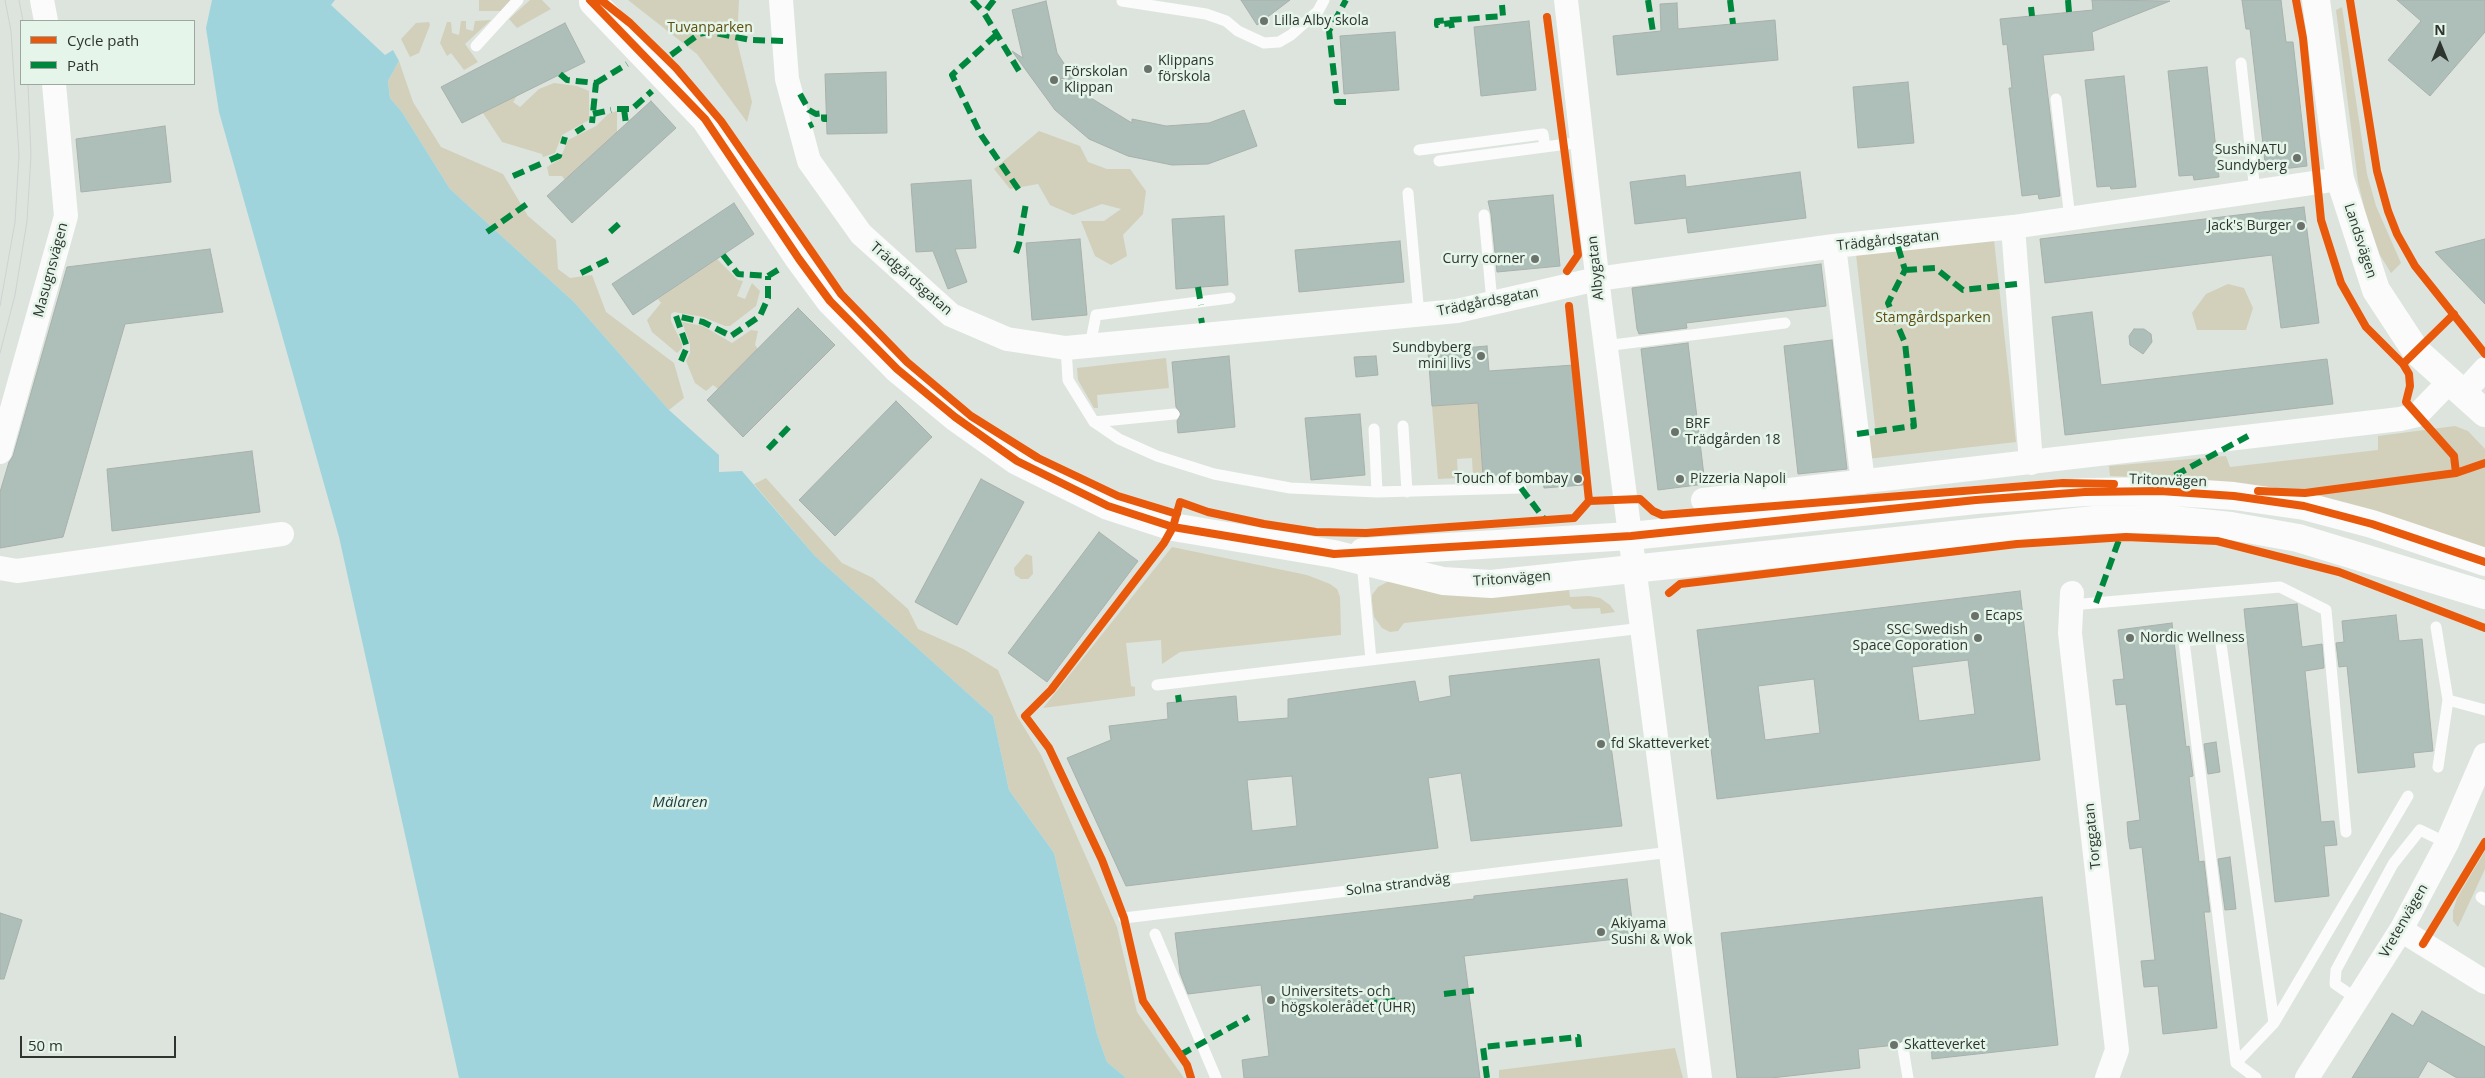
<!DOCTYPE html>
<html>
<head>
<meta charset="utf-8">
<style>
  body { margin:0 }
  #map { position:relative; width:2485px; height:1078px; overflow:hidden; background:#dce4dd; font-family:"Open Sans",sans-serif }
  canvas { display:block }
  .legend { position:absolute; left:20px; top:20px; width:175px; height:65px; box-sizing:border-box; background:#e5f5e9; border:1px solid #9ca89f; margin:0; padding:6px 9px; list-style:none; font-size:15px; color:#2e342f }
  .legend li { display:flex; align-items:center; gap:10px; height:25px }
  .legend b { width:25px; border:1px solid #9ca89f }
  .north { position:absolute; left:2415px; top:20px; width:50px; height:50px; -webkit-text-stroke:4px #e5f5e9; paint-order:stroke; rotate:0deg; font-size:14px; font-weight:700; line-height:20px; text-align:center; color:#2e342f }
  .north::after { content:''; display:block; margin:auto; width:18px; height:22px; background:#2e342f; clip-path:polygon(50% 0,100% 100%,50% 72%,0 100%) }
  .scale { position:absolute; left:20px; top:1036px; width:156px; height:22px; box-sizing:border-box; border:2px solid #2e342f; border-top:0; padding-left:6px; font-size:15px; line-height:18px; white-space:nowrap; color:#2e342f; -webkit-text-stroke:4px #e5f5e9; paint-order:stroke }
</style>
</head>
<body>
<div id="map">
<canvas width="2485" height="1078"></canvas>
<ul class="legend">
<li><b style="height:6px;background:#e8590c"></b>Cycle path</li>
<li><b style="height:6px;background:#00873e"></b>Path</li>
</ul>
<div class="north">N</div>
<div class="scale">50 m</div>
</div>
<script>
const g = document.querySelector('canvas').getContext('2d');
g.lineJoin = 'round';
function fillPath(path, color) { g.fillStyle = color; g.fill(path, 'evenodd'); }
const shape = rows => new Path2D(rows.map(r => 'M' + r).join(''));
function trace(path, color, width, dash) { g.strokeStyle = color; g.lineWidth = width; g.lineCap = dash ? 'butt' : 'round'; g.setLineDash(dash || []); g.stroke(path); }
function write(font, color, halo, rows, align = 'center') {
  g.font = font + ' "Open Sans",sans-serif'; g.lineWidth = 5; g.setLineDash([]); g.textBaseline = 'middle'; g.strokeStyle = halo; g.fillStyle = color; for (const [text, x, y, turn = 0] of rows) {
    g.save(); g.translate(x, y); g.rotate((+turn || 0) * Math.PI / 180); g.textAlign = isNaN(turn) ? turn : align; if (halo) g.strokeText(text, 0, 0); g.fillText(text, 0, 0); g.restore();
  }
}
fillPath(shape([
  [479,0,511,0,501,11,479,11],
  [530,0,542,0,551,9,517,28,509,19],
  [628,0,739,0,737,41,752,102,747,122,697,54],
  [2342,7,2367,174,2376,206,2401,263,2391,273,2380,255,2368,223,2358,182,2336,10],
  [491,20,465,44,478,62,464,70,451,53,447,56,440,43,447,22,451,22,452,33,459,35,461,21,466,21,466,29,473,31,475,21],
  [429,22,430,25,419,53,410,57,401,39,416,23],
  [399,61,413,102,441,147,503,174,528,216,556,240,558,269,570,278,592,275,606,312,674,363,684,398,669,410,574,302,450,189,402,112,390,98,388,81],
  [554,83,577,86,589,91,589,120,562,135,555,153,543,157,542,154,502,142,483,113,517,96,513,102,520,107,539,89],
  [617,111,617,132,565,180,562,176,549,176,547,167,560,159,568,140,596,126,608,114],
  [1039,131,1080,146,1088,162,1107,169,1130,169,1146,191,1143,214,1123,235,1127,256,1111,265,1095,256,1081,221,1104,221,1121,209,1102,204,1073,215,1050,205,1038,184,1010,189,994,169],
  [1994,240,2016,442,1867,459,1865,437,1876,435,1856,254],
  [717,259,738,280,743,281,737,296,745,299,752,283,760,291,756,306,730,326,725,326,703,317,674,312,671,314,671,321,682,344,682,348,677,353,652,332,647,320,661,303,658,299],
  [2228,284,2244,288,2253,308,2246,330,2197,330,2192,313,2206,294],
  [682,322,703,326,732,343,751,330,758,331,755,345,758,349,718,389,713,385,706,391,695,383,686,361,690,353,690,344],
  [1166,358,1169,388,1097,395,1098,408,1094,408,1078,380,1077,368],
  [1478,403,1483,476,1473,477,1472,458,1457,459,1458,478,1438,479,1432,406],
  [2455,426,2468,431,2485,449,2485,549,2161,478,2110,476,2109,466,2226,456,2230,467,2378,450,2378,436],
  [766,478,842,563,873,578,908,609,918,629,965,650,998,670,1017,716,1041,755,1117,927,1137,1012,1184,1078,1126,1078,1107,1062,1097,1034,1054,853,1009,790,993,716,815,556,754,484],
  [1172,547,1307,575,1330,584,1337,589,1340,597,1341,635,1180,652,1162,664,1161,640,1126,643,1131,686,1135,687,1135,696,1043,708],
  [1026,554,1032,556,1033,574,1028,579,1021,579,1015,575,1014,568],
  [1389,581,1546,592,1569,590,1570,597,1589,596,1600,598,1610,605,1615,612,1601,614,1600,608,1573,609,1569,605,1404,623,1398,631,1390,632,1382,628,1374,617,1372,602,1372,595,1378,587],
  [2485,851,2485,869,2458,927,2453,921,2453,911,2457,898],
  [1675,1048,1683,1078,1499,1078,1499,1070]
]), '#d2d0ba');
fillPath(shape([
  [212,0,335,0,331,5,385,55,393,50,399,61,388,81,390,98,402,112,450,189,574,302,669,410,719,455,719,472,742,471,815,556,993,716,1009,790,1054,853,1097,1034,1107,1062,1126,1078,459,1078,339,537,219,112,206,28]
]), '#a0d4dc');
const building = shape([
  [1241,0,1290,0,1257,25,1241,0],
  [2092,0,2170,1,2092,32,2094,50,2043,55,2060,196,2039,199,2038,194,2022,196,2009,88,2012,88,2007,44,2003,45,2000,19,2093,10,2092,0],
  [2242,0,2281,0,2286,42,2293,42,2307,166,2266,171,2250,29,2246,29,2242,0],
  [2397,0,2485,0,2485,32,2430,96,2388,60,2421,21,2397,0],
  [1046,1,1057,53,1075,80,1058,78,1132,123,1132,119,1166,126,1209,123,1244,110,1257,146,1208,164,1172,165,1128,156,1089,139,1055,110,1012,51,1023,58,1012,10,1046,1],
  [1677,3,1678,29,1775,20,1778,60,1617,75,1613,36,1661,31,1660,4,1677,3],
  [1529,21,1536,90,1481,96,1474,27,1529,21],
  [565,23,585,62,462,123,441,87,565,23],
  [1395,32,1399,90,1344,94,1340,36,1395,32],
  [2207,67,2219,177,2194,180,2193,175,2179,176,2168,71,2207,67],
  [886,72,887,133,827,134,825,74,886,72],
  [2124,76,2136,187,2111,189,2110,186,2097,187,2085,80,2124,76],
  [1908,82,1914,143,1858,148,1853,87,1908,82],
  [651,101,676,128,572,223,547,196,651,101],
  [165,126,171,182,81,192,76,139,165,126],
  [1800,172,1806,218,1688,233,1686,218,1635,224,1630,182,1685,175,1686,187,1800,172],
  [971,180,976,248,955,249,967,282,948,289,933,251,916,252,911,184,971,180],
  [1553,195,1560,266,1497,272,1491,214,1488,201,1553,195],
  [734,203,754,234,633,315,612,284,734,203],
  [2304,207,2319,323,2281,328,2272,255,2045,283,2040,239,2304,207],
  [1224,216,1228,285,1176,289,1172,219,1224,216],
  [1080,239,1087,315,1032,320,1026,243,1080,239],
  [2485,239,2485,304,2435,252,2485,239],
  [1400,241,1404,282,1299,292,1295,250,1400,241],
  [210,249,223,312,125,324,63,537,0,548,0,492,9,462,13,456,67,267,210,249],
  [1821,264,1826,306,1686,323,1687,328,1639,334,1637,329,1632,288,1821,264],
  [798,308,835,345,743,437,707,400,798,308],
  [2092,312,2101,385,2327,359,2333,404,2065,435,2052,317,2092,312],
  [2134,329,2144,329,2151,334,2152,342,2143,354,2130,345,2129,336,2134,329],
  [1832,340,1847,469,1798,474,1784,346,1832,340],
  [1688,343,1705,484,1658,490,1641,349,1688,343],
  [1487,346,1489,371,1574,365,1583,485,1544,488,1542,472,1483,476,1478,403,1432,406,1428,351,1487,346],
  [1229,356,1235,427,1178,433,1177,421,1181,414,1176,407,1172,362,1229,356],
  [1376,356,1378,375,1356,377,1354,357,1376,356],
  [896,401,932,437,835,536,799,500,896,401],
  [1360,414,1365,475,1311,480,1305,418,1360,414],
  [252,451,260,512,112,531,107,469,252,451],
  [981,479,1024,502,957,625,915,602,981,479],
  [1099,532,1138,561,1047,682,1008,653,1099,532],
  [2020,591,2040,760,1717,799,1697,630,2020,591],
  [1968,660,1975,714,1919,721,1912,667,1968,660],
  [1814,679,1820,733,1765,740,1758,686,1814,679],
  [2297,604,2302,647,2322,644,2324,668,2305,671,2321,822,2334,821,2337,845,2324,846,2329,896,2275,902,2244,609,2297,604],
  [2396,615,2399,641,2422,639,2433,751,2413,753,2415,767,2358,773,2347,666,2339,667,2336,643,2344,642,2342,621,2396,615],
  [2172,623,2186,747,2189,746,2193,776,2189,777,2199,862,2204,861,2210,912,2204,912,2217,1028,2163,1034,2158,986,2144,987,2141,961,2155,960,2142,847,2130,849,2128,836,2127,822,2140,820,2126,704,2116,705,2113,680,2124,679,2118,630,2172,623],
  [1599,659,1622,826,1471,841,1461,773,1428,778,1438,848,1126,886,1067,758,1111,740,1109,726,1168,719,1167,703,1236,696,1238,722,1288,718,1288,699,1415,681,1419,702,1451,696,1449,676,1599,659],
  [1292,776,1297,826,1252,831,1247,780,1292,776],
  [2216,742,2220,772,2208,774,2204,744,2216,742],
  [2230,857,2236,909,2225,910,2218,859,2230,857],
  [1627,879,1634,937,1464,956,1480,1078,1244,1078,1242,1060,1269,1056,1261,985,1188,994,1180,973,1175,933,1474,899,1474,896,1627,879],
  [2042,897,2058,1045,1932,1059,1931,1041,1909,1043,1902,1041,1896,1045,1858,1049,1860,1068,1771,1078,1737,1078,1721,933,2042,897],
  [0,913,22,920,4,979,0,979,0,913],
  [2422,1011,2485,1047,2485,1078,2457,1078,2428,1061,2418,1078,2352,1078,2392,1013,2413,1026,2422,1011]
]);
fillPath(building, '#aebfb9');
trace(building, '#a8b0ac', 1);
trace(shape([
  [1122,1,1206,14,1226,21,1238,31,1264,43,1279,42,1291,35,1318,11,1324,0],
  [476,46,518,0],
  [2241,63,2255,192],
  [2056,99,2070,219],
  [1419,150,1543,134,1545,147],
  [1439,161,1582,142],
  [1408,193,1419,315],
  [1484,215,1492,302],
  [1090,346,1096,315,1230,298],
  [1605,346,1785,323],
  [1066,348,1068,380,1094,422,1119,439,1157,456,1214,474,1290,488,1377,492,1521,488],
  [1094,422,1174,414],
  [1403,426,1407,492],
  [1374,429,1377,492],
  [1362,561,1371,660],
  [2071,605,2280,587,2326,610,2346,832],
  [2436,627,2448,700,2438,767],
  [1157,685,1643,628],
  [2448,700,2485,710],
  [2481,897,2485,900],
  [1124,918,1671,852],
  [1155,934,1216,1078],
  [2357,999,2335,984,2336,970,2393,864,2420,830,2447,843],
  [1903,1048,1908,1078],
  [2236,1063,2184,641,2220,637,2274,1023],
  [2256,1078,2236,1063,2274,1023,2408,796]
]), '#fafbfa', 11);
trace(shape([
  [42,0,46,21],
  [781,0,787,79,809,161,861,234,951,315,1007,339,1066,348,1457,311,1597,279,1834,246,2013,227,2340,179],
  [1566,0,1600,302,1700,1078],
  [2013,227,2031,463],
  [1834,246,1863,482],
  [2463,393,2485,369],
  [0,452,66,216,54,84],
  [1703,500,2400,419,2417,415,2450,381],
  [0,568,17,571,282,534],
  [2072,593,2070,633,2117,1050,2107,1078],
  [2401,930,2485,982],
  [2307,1078,2401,930,2447,843,2485,755]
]), '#fafbfa', 24);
trace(shape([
  [2316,0,2340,179,2376,290,2416,351,2485,413],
  [593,2,705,119,799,259,830,301,897,369,955,417,1017,461,1108,506,1173,527,1334,554,1443,581,1491,584,2094,520,2163,519,2231,526,2298,538,2485,595],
  [1363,552,1631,536,1976,500,2085,492,2160,491,2234,496,2304,506,2372,524,2485,562]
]), '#fafbfa', 28);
trace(shape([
  [19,0,23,21],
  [0,306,15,222,19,155,11,31,5,0],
  [0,353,15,295,27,221,31,155,28,84]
]), '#cfd2d0', 1);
trace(shape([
  [972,0,984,13],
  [994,0,984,13,1019,71],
  [1648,0,1653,32],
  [1730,0,1733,24],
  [2068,0,2069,12],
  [2031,7,2032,16],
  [1452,28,1451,23,1437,25,1437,21,1503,16,1502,5],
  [996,35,952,75,981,135,1021,193],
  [671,55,699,34,709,32,751,40,784,41],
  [560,74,567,80,596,83,592,123],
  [596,83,627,64],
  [800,94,809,110,816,114,824,113,824,119,827,119],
  [1346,102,1337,102,1329,31,1346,0],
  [617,109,632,109,652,91],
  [624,109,626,124],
  [593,114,611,110],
  [809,126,813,124],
  [576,132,584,127],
  [563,144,565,137],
  [550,160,559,156,561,149],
  [513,176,543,163],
  [487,232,530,202],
  [610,232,621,222],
  [1016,253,1019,244,1026,203],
  [723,255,738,274,768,276,781,268],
  [1905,270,1935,268,1963,290,2017,284],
  [581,273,613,257],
  [1198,287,1201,305],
  [1201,318,1202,323],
  [681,361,687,347,676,316,703,322,731,336,760,316,768,298,768,276],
  [1857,434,1914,426,1905,343,1888,303,1905,270,1896,240],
  [768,449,789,427],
  [2159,484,2248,436],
  [1521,488,1545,520],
  [2096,603,2120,537],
  [1178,695,1179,702],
  [1444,994,1478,990],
  [1294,1012,1400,1000],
  [1180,1055,1249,1017],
  [1487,1078,1483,1047,1578,1037,1579,1047]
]), '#00873e', 6, [12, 6]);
trace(shape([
  [590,0,705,119,799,259,830,301,897,369,955,417,1017,461,1108,506,1173,527,1334,554,1631,536,1976,500,2085,492,2160,491,2234,496,2304,506,2372,524,2485,562],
  [2296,0,2303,38,2321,220,2341,283,2366,327,2403,364,2409,374,2410,386,2406,402,2454,456,2456,473],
  [2350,0,2377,171,2388,211,2397,234,2415,266,2485,354],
  [595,1,601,0,630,23,676,68,721,121,841,294,907,362,971,416,1038,458,1118,496,1177,514],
  [1547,17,1578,255,1567,271],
  [1569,306,1589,501],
  [2403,364,2454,314],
  [2258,491,2305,493,2456,473,2485,463],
  [1669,593,1680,584,2017,544,2126,537,2217,541,2339,572,2485,628],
  [2423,944,2485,842],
  [1191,1078,1187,1065,1143,1001,1124,918,1102,860,1049,748,1025,716,1051,690,1164,543,1173,527,1180,502,1208,512,1264,524,1316,532,1366,533,1574,518,1589,501,1640,499,1653,511,1662,515,2063,483,2114,484]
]), '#e8590c', 8);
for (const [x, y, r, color] of [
  [1264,21,5,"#6b726c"],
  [1148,69,5,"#6b726c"],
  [1054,80,5,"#6b726c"],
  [2297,158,5,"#6b726c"],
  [2301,226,5,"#6b726c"],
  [1535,259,5,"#6b726c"],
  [1481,356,5,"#6b726c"],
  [1675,432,5,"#6b726c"],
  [1578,479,5,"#6b726c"],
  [1680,479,5,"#6b726c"],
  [1975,616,5,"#6b726c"],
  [1978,638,5,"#6b726c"],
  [2130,638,5,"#6b726c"],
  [1601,744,5,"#6b726c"],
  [1601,932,5,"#6b726c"],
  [1271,1000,5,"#6b726c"],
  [1894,1045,5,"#6b726c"]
]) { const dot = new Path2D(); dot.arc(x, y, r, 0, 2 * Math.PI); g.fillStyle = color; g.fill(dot); trace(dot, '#e5f5e9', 2); }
write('14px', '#2e342f', '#e5f5e9', [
  ["Lilla Alby skola",1274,21],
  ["Klippans",1158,61],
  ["förskola",1158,77],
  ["Förskolan",1064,72],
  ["Klippan",1064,88],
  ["SushiNATU",2287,150,"right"],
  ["Sundyberg",2287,166,"right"],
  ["Jack's Burger",2291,226,"right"],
  ["Curry corner",1525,259,"right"],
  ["Sundbyberg",1471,348,"right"],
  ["mini livs",1471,364,"right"],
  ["BRF",1685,424],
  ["Trädgården 18",1685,440],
  ["Touch of bombay",1568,479,"right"],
  ["Pizzeria Napoli",1690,479],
  ["Ecaps",1985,616],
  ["SSC Swedish",1968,630,"right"],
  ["Space Coporation",1968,646,"right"],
  ["Nordic Wellness",2140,638],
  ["fd Skatteverket",1611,744],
  ["Akiyama",1611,924],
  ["Sushi & Wok",1611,940],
  ["Universitets- och",1281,992],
  ["högskolerådet (UHR)",1281,1008],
  ["Skatteverket",1904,1045]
], 'left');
write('14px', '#5f4f0f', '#e5f5e9', [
  ["Tuvanparken",710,28],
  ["Stamgårdsparken",1933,318]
]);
write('14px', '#2e342f', '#e5f5e9', [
  ["Trädgårdsgatan",1888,241,-6],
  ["Landsvägen",2360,241,72],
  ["Albygatan",1596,268,-96],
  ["Masugnsvägen",51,270,-75],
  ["Trädgårdsgatan",911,279,41],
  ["Trädgårdsgatan",1488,302,-11],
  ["Tritonvägen",2168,481,2],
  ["Tritonvägen",1512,579,-4],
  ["Torggatan",2093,836,-96],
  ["Solna strandväg",1398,885,-7],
  ["Vretenvägen",2404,921,-60]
]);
write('italic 15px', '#1b3d44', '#e5f5e9', [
  ["Mälaren",680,803]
]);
</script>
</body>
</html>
